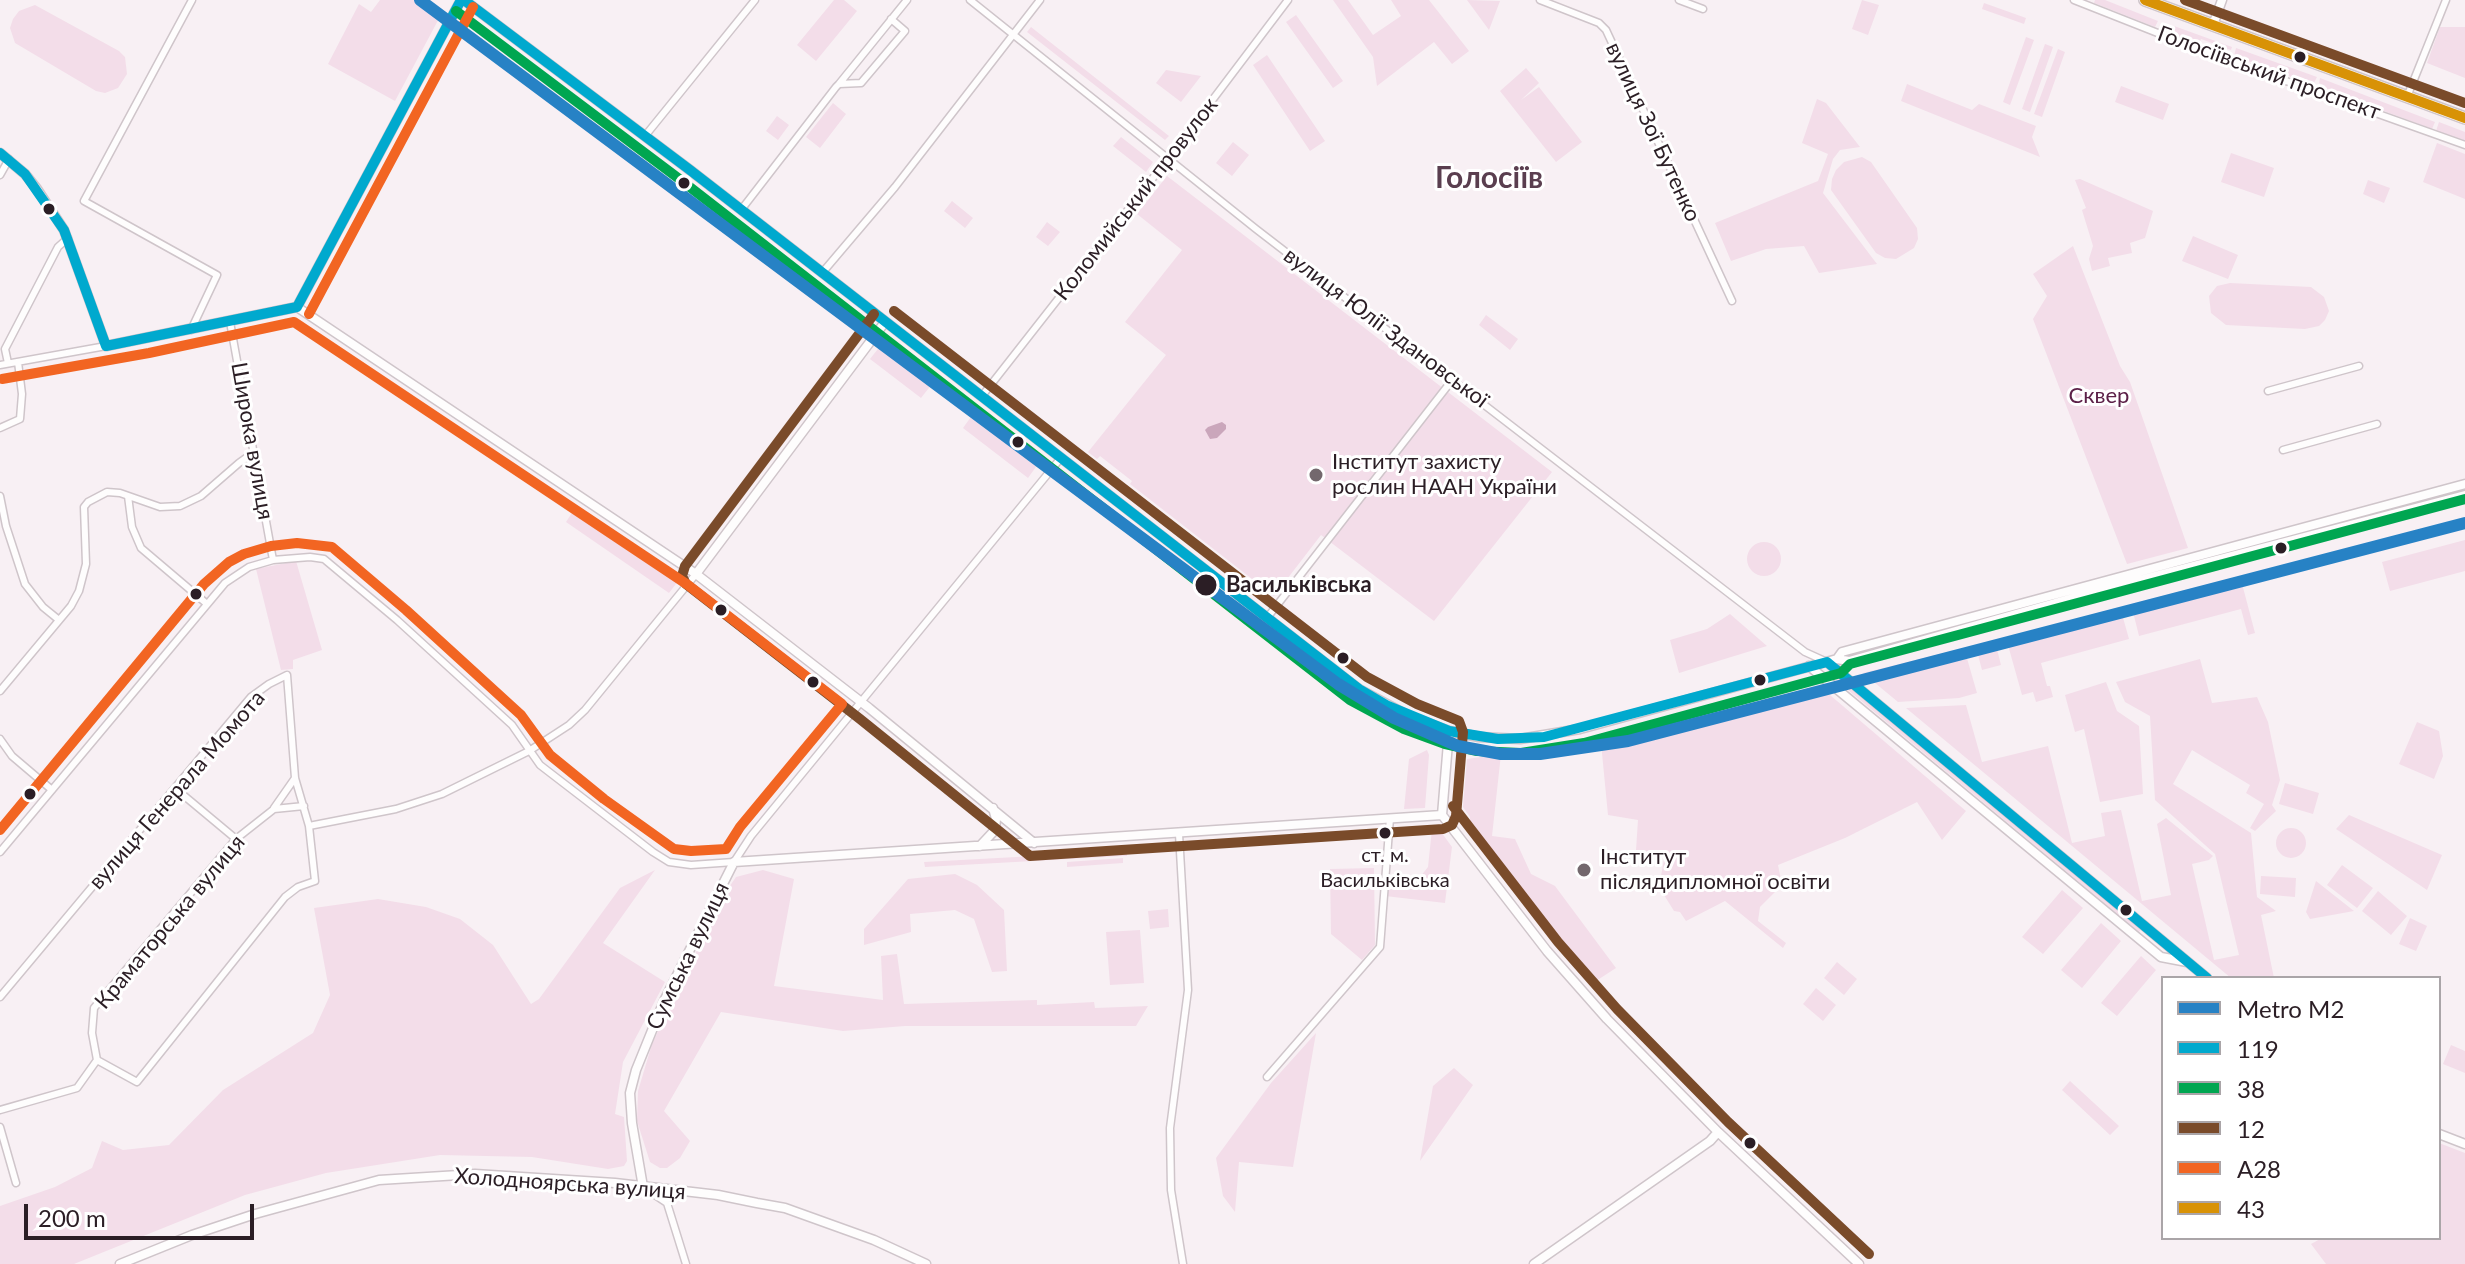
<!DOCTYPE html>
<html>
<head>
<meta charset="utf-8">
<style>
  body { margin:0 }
  #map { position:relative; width:2465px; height:1264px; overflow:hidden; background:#f8f0f4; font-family:Lato,sans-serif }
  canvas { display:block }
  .legend { position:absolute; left:2161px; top:976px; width:280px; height:264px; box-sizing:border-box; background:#fff; border:2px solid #aaa5a8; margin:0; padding:10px 14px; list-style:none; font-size:24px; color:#2b1e25 }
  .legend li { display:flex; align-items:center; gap:16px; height:40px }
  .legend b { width:40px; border:2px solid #aaa5a8 }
  .scale { position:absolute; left:24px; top:1204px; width:230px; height:36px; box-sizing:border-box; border:4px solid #2b1e25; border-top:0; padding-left:10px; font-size:24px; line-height:28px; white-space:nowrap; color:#2b1e25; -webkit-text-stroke:6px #fff; paint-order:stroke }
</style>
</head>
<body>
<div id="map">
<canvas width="2465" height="1264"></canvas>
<ul class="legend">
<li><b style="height:10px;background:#2782c5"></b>Metro M2</li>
<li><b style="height:10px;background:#00a9ce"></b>119</li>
<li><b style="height:10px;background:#00a651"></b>38</li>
<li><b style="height:10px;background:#7a4b2a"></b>12</li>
<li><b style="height:10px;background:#f26522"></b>А28</li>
<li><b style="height:10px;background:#d89206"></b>43</li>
</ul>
<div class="scale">200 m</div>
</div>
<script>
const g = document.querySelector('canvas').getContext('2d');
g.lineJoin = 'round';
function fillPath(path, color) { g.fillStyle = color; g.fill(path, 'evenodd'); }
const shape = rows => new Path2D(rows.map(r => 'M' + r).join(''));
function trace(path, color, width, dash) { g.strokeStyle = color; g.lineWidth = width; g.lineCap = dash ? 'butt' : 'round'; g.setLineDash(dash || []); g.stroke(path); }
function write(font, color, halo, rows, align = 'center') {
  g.font = font + ' Lato,sans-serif'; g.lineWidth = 6; g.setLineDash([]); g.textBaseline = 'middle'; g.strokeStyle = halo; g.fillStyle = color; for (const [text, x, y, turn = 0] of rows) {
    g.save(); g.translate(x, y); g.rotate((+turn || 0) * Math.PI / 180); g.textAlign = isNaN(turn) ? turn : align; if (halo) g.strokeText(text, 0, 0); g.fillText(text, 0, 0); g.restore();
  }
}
fillPath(shape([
  [380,0,428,0,443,11,395,101,328,64,359,4,371,12],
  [834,0,844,0,857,11,816,61,797,45],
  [1333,0,1348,0,1373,35,1401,16,1391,0,1429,0,1469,51,1452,64,1434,42,1377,86,1373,57],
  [1467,0,1500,1,1489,30],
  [1862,0,1879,5,1868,35,1852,29],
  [2095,0,2105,0,2158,21,2155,27,2094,3],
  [1984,3,2026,18,2024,24,1982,9],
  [35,5,119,51,125,57,127,74,118,88,105,93,96,91,15,43,10,28,13,19,19,11],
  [1296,15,1343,81,1333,88,1286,22],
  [2163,22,2232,47,2231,50,2201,39,2199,44,2160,30],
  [1031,27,1169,136,1165,140,1027,32],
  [2440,27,2465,27,2465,78,2427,63],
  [2026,37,2034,40,2010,105,2003,102],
  [2045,44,2053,47,2030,112,2022,109],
  [2236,48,2317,77,2313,85,2234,56],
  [2058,49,2065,52,2042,117,2034,114],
  [1267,55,1325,141,1310,151,1253,65],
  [1526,68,1539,83,1521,100,1539,87,1582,142,1556,162,1500,91],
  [1166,70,1201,76,1181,102,1156,83],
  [2320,78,2435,122,2432,129,2325,89,2325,86,2319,83],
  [1907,84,1972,110,1979,104,2036,126,2032,137,2040,157,1901,101],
  [2121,86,2169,104,2163,120,2115,102],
  [1817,99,1826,103,1860,147,1840,150,1833,159,1823,193,1877,264,1819,273,1804,246,1766,249,1731,261,1715,223,1818,181,1828,154,1802,143],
  [833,103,846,114,820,148,806,137],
  [777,116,789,125,778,140,766,131],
  [2439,122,2465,132,2465,141,2436,131],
  [1121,137,1153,162,1146,172,1113,146],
  [1233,142,1249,155,1232,176,1216,163],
  [2437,143,2465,154,2465,199,2423,182],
  [2231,153,2274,168,2264,197,2221,182],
  [1862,157,1871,162,1917,228,1918,239,1914,248,1896,259,1885,258,1876,253,1831,190,1832,179,1836,170,1844,162],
  [1167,176,1552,472,1434,621,1321,535,1274,596,1130,484,1132,481,1100,456,1097,459,1088,452,1166,355,1125,322,1182,250,1137,214],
  [2080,179,2153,211,2145,238,2130,243,2132,253,2108,258,2110,266,2092,271,2089,259,2093,246,2082,210,2086,208,2075,180],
  [2368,180,2390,188,2384,203,2363,194],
  [952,201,973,218,965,228,944,211],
  [1047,222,1060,232,1048,246,1036,237],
  [2193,236,2238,255,2228,279,2182,261],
  [2073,246,2120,366,2130,382,2188,548,2127,564,2033,319,2047,296,2033,274],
  [2230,283,2311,287,2324,297,2329,311,2325,320,2319,326,2305,329,2226,325,2211,313,2209,296,2217,286],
  [1486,315,1518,339,1510,350,1479,325],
  [881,345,932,384,921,398,870,359],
  [973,414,1038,464,1028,478,963,428],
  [577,505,682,576,669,593,566,522],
  [2465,540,2465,571,2390,591,2382,562],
  '1747 559a17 17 0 1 1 34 0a17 17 0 1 1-34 0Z',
  [296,561,322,650,293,660,293,669,281,670,256,569],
  [2240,576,2255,633,2248,635,2241,609,2139,636,2131,604],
  [2120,607,2129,639,2041,663,2047,686,2050,686,2053,697,2036,702,2033,692,2022,695,2006,638],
  [1730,614,1767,646,1679,673,1670,640,1707,629],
  [1964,648,1977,693,1959,698,1898,702,1863,673],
  [1997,649,2001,665,1982,670,1978,655],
  [2200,659,2212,703,2257,697,2268,722,2280,780,2272,805,2276,811,2255,831,2250,828,2264,804,2246,793,2250,785,2192,750,2173,784,2251,833,2257,897,2276,911,2261,915,2274,978,2231,978,1906,708,1966,705,1982,762,2048,746,2072,843,2105,836,2101,813,2121,810,2142,901,2171,895,2157,824,2166,818,2213,856,2209,860,2192,864,2214,960,2239,955,2215,854,2155,800,2150,716,2125,702,2116,682],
  [1833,670,2143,927,2139,932,1830,675],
  [2106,682,2117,711,2139,726,2143,794,2100,802,2084,729,2075,732,2065,695],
  [1808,689,1830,695,1966,811,1942,840,1917,802,1845,838,1778,865,1782,885,1760,907,1758,921,1786,943,1783,948,1725,901,1686,921,1680,912,1674,911,1659,887,1665,854,1636,850,1638,820,1608,815,1601,743,1626,739],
  [2417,722,2439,731,2443,756,2434,779,2399,764],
  [1427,750,1429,755,1425,808,1404,809,1409,759],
  [1501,754,1492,836,1515,839,1531,874,1555,886,1616,968,1596,981,1584,973,1470,824,1470,817,1463,807,1467,759],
  [2285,783,2319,793,2313,814,2279,804],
  [2349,815,2442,855,2427,890,2336,829],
  '2276 843a15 15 0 1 1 30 0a15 15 0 1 1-30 0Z',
  [1432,829,1439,829,1452,847,1445,903,1385,896,1387,880,1416,882,1428,867],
  [1127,851,1127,856,1123,856,925,867,924,862],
  [1123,858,1123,863,1067,867,1067,862],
  [2342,865,2373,888,2357,908,2327,885],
  [1374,868,1375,945,1362,960,1331,934,1330,869],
  [655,870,603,943,665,982,623,1062,615,1114,624,1117,627,1161,624,1166,608,1169,532,1157,440,1155,326,1173,245,1195,74,1264,0,1264,0,1206,55,1187,92,1168,102,1141,123,1150,169,1145,223,1090,313,1033,330,995,314,908,378,899,426,907,460,919,493,945,531,1004,539,999,620,888],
  [763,870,794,879,774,986,883,1000,881,956,897,954,904,1004,1037,1000,1037,1005,1094,1002,1095,1008,1148,1006,1136,1026,905,1026,843,1031,721,1012,664,1111,690,1141,680,1158,667,1168,660,1168,650,1162,637,1121,638,1091,652,1044,723,896,736,877],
  [955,874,977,885,1004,910,1007,971,992,972,974,919,955,910,910,914,911,932,864,945,864,929,908,879],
  [2261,876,2296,878,2295,897,2260,894],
  [2316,881,2354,911,2310,919,2306,912],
  [2062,890,2083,908,2043,954,2022,937],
  [2378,891,2407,916,2391,935,2362,911],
  [1168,909,1169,927,1150,929,1148,911],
  [2410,918,2427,926,2416,951,2399,944],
  [2101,923,2121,941,2082,988,2061,970],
  [1140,930,1144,983,1110,985,1106,932],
  [2141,956,2156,970,2117,1016,2101,1003],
  [1837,962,1857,979,1844,995,1824,978],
  [1816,988,1836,1005,1823,1021,1803,1004],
  [1316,1033,1293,1167,1239,1162,1235,1212,1223,1196,1216,1158,1271,1083],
  [2451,1045,2465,1051,2465,1073,2443,1064],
  [1454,1068,1473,1085,1420,1161,1433,1086],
  [2070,1081,2119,1126,2110,1135,2062,1090],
  [2439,1143,2465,1153,2465,1264,2326,1264,2311,1244,2322,1238,2439,1238]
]), '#f3dde9');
fillPath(shape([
  [1222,422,1226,425,1226,429,1217,438,1210,439,1205,430,1208,427]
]), '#caa6bb');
const street = shape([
  [970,0,1256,229,1805,652,1827,662],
  [1540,0,1599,23,1606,30,1732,301],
  [1679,0,1703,9],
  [2074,0,2216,56,2465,145],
  [839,84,907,0],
  [2407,97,2446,0],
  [645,136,755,0],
  [0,175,9,159],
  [741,210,836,87,839,84,861,83,905,31,891,19],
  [822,273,895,187,1040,0],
  [230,322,273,560],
  [191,330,217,275,84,201,192,0],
  [8,363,5,349,58,247,68,238],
  [0,365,106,346],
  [2268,391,2359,366],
  [982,396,1167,160,1288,0],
  [0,428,20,419,22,394,18,362],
  [2283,450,2377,424],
  [0,496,6,526,25,584,43,607,59,620],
  [128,496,132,527,141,548,207,604],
  [1267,618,1453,379],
  [0,691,71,606,79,591,86,564,84,507,88,502,107,492,120,493,160,507,180,506,201,496,239,463,253,453],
  [0,739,12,756,52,790],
  [176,789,236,839],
  [274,808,295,778],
  [309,826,396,809,442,794,529,751,569,725,585,710,696,574],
  [1179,834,1188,990,1170,1128,1171,1190,1183,1264],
  [0,852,225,583,249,567,273,560,310,557,324,559,397,620,512,725,540,765,653,852,669,862,691,865,734,862,751,836,1060,459],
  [0,997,251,697,269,684,287,675,295,778,309,826,315,881,298,887,285,897,137,1082,97,1060],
  [1267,1077,1380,947,1390,818],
  [0,1110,77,1088,97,1060,92,1033,94,1008,236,839,274,809,304,806],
  [0,1127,16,1183],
  [643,1187,667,1203,686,1264]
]);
const secondary = shape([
  [464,0,690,170,1359,689,1411,717,1449,731,1479,737,1520,739,1580,729,1837,659,1849,661,2101,590,2465,495],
  [2213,25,2222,0],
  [0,153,25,174,37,189,64,230,106,346,297,307,696,574,869,708,1034,843],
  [297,307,461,0],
  [696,574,885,322],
  [1837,659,1842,652,2465,484],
  [1827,662,2207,978],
  [1809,666,2161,957,2187,962],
  [1442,815,1547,951,1607,1019,1718,1132,1859,1264],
  [1442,815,1449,731],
  [980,846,995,830,996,819,993,808],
  [2439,1134,2465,1144],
  [643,1187,632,1123,630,1093,636,1070,664,1001,734,862,1442,815],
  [120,1264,192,1235,255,1214,379,1180,475,1174,615,1183,718,1195,757,1203,785,1208,874,1240,926,1264],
  [1534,1264,1710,1141,1718,1132]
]);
const highway = shape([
  [2145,0,2465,118]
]);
trace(street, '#cfc5ca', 9);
trace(secondary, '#cfc5ca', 11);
trace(highway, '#cfc5ca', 14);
trace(street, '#fefdfd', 6);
trace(secondary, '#fefdfd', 8);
trace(highway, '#fefdfd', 11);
trace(shape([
  [464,0,690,170,1359,689,1388,706,1449,731,1498,739,1544,737,1827,662,2207,978],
  [0,153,25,174,64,230,106,346],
  [297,307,461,0],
  [106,346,297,307]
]), '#00a9ce', 10);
trace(shape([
  [456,11,682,181,1350,700,1404,729,1445,744,1477,751,1521,753,1584,743,1841,673,1850,664,2465,499]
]), '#00a651', 10);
trace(shape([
  [2185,0,2465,103],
  [874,314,685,566,682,576,686,584,860,719,1030,856,1443,829,1452,825,1456,816,1463,732,1459,721,1417,704,1367,677,894,311],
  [1453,806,1558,942,1617,1009,1728,1122,1869,1254]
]), '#7a4b2a', 10);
trace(shape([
  [309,314,473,7],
  [0,830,204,584,229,562,244,554,271,546,297,543,332,547,406,610,521,715,550,755,604,799,674,849,691,851,726,849,740,827,842,704,688,585,294,322,149,353,2,379]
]), '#f26522', 10);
trace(shape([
  [2145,0,2465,118]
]), '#d89206', 10);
trace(shape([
  [420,0,1338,684,1394,718,1458,746,1501,754,1540,754,1628,741,2465,523]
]), '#2782c5', 12);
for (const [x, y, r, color] of [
  [2300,57,7,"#2b1e25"],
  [684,183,7,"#2b1e25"],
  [49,209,7,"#2b1e25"],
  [1018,442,7,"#2b1e25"],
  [1316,475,8,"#73686d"],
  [2281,548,7,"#2b1e25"],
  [1206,585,12,"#2b1e25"],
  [196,594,7,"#2b1e25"],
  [721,610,7,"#2b1e25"],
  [1343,658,7,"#2b1e25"],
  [1760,680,7,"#2b1e25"],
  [813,682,7,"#2b1e25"],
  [30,794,7,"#2b1e25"],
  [1385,833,7,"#2b1e25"],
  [1584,870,8,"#73686d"],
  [2126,910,7,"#2b1e25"],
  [1750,1143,7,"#2b1e25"]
]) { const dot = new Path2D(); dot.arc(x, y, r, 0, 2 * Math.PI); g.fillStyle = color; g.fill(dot); trace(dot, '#fff', 3); }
write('20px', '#2b1e25', '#fff', [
  ["ст. м.",1385,856],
  ["Васильківська",1385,881]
]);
write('22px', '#2b1e25', '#fff', [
  ["Голосіївський проспект",2269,73,20],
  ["вулиця Зої Бутенко",1653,132,65],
  ["Коломийський провулок",1136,199,-52],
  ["вулиця Юлії Здановської",1386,328,37],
  ["Широка вулиця",252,441,80],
  ["вулиця Генерала Момота",177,790,-49],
  ["Краматорська вулиця",170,922,-50],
  ["Сумська вулиця",688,956,-64],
  ["Холодноярська вулиця",570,1184,4]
]);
write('22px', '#5c2048', '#fff', [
  ["Сквер",2099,396]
]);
write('22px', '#2b1e25', '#fff', [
  ["Інститут захисту",1332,462],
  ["рослин НААН України",1332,487],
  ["Інститут",1600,857],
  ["післядипломної освіти",1600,882]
], 'left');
write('bold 22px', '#2b1e25', '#fff', [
  ["Васильківська",1226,585]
], 'left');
write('bold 30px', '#5a3e4f', '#fff', [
  ["Голосіїв",1489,178]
]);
</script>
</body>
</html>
